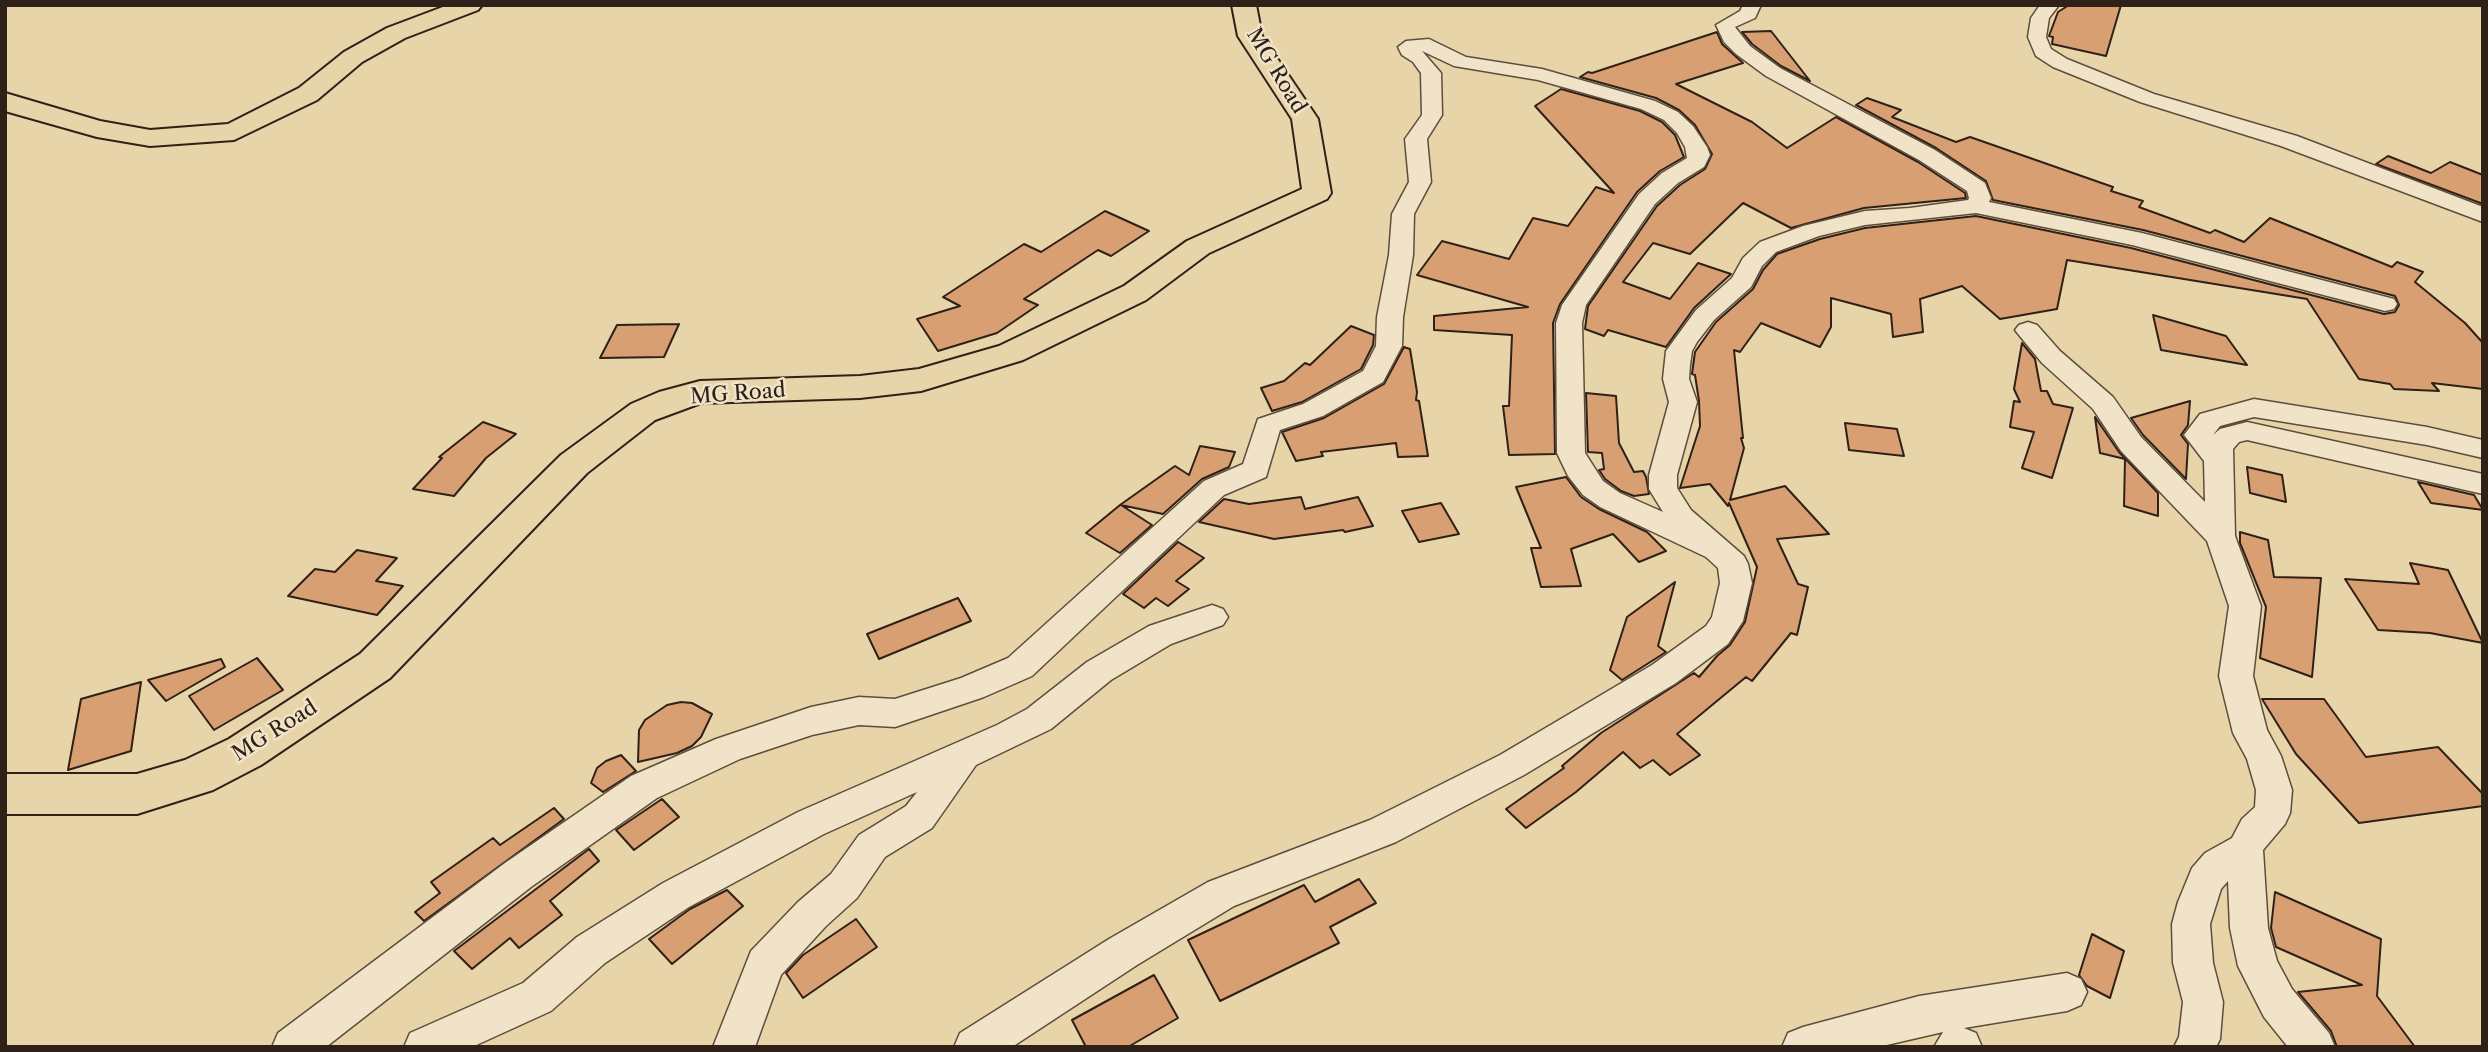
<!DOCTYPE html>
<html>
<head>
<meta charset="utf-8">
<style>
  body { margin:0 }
  #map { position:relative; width:2488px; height:1052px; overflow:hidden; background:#e8d4a9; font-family:"Libre Caslon Text",serif }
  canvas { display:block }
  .frame { position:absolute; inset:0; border:7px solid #2f2018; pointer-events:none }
</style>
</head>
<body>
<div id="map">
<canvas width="2488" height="1052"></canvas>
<div class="frame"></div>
</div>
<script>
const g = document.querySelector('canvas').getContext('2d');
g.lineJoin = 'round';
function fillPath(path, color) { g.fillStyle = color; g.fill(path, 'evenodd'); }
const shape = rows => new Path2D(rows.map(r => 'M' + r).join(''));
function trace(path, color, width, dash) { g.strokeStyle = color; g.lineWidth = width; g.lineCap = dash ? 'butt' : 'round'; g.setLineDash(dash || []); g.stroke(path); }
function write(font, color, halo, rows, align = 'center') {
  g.font = font + ' "Libre Caslon Text",serif'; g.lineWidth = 5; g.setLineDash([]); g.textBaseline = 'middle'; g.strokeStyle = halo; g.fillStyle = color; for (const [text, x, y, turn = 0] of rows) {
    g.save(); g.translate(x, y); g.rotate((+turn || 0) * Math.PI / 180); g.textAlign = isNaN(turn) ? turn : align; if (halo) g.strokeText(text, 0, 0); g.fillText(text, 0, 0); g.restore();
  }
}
const building = shape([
  [2069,5,2121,5,2106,56,2052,44,2053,37,2049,36,2058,12,2069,5],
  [1771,31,1810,81,1781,66,1752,44,1742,32,1771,31],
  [1717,32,1722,44,1743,63,1676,84,1752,122,1787,148,1836,117,1918,162,1965,193,1966,198,1864,208,1791,228,1743,203,1690,254,1653,243,1623,282,1670,299,1698,263,1731,274,1694,308,1666,347,1608,330,1604,336,1585,329,1588,306,1657,206,1680,185,1705,169,1712,154,1695,125,1679,110,1656,98,1580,77,1588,72,1592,73,1717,32],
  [1561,89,1640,111,1662,122,1675,135,1684,157,1660,171,1637,192,1560,304,1553,323,1555,454,1509,455,1503,406,1509,406,1512,335,1434,330,1434,316,1528,307,1417,275,1442,241,1509,259,1533,218,1568,226,1596,187,1614,193,1535,106,1561,89],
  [1867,98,1901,110,1892,117,1956,142,1970,137,2113,187,2111,191,2143,201,2139,207,2210,233,2215,230,2244,242,2270,218,2392,267,2397,262,2423,272,2415,282,2465,323,2483,343,2483,389,2432,383,2439,391,2394,389,2390,384,2359,379,2307,299,2067,260,2057,309,2000,319,1962,286,1920,299,1923,332,1893,337,1891,314,1831,298,1831,327,1820,347,1761,323,1740,352,1734,350,1743,438,1741,438,1744,448,1730,500,1785,486,1829,534,1777,539,1798,584,1808,587,1797,635,1791,633,1752,681,1746,677,1677,734,1700,755,1670,775,1653,760,1640,768,1623,752,1576,792,1526,828,1506,809,1564,768,1562,766,1601,733,1694,673,1699,677,1717,656,1730,645,1745,622,1757,567,1729,503,1728,506,1710,484,1680,488,1700,426,1699,401,1695,375,1692,374,1695,352,1716,322,1753,289,1763,270,1777,254,1820,239,1865,228,1976,216,2131,248,2384,314,2395,312,2399,305,2395,296,2143,230,1993,200,1986,181,1936,148,1856,105,1867,98],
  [2388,156,2431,173,2450,162,2483,175,2483,204,2376,164,2388,156],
  [1105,211,1149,231,1111,256,1098,250,1024,299,1038,305,997,333,938,351,917,319,960,306,943,297,1024,244,1041,252,1105,211],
  [2153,315,2226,336,2247,365,2161,350,2153,315],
  [679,324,664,357,600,358,617,325,679,324],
  [1351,326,1374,335,1373,345,1361,369,1302,402,1272,411,1261,388,1284,381,1305,363,1310,365,1351,326],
  [2022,343,2035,359,2041,391,2047,391,2053,404,2073,408,2052,478,2022,468,2034,432,2010,427,2014,401,2020,402,2014,389,2022,343],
  [1404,347,1410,349,1417,392,1416,400,1419,401,1428,456,1398,457,1396,443,1321,452,1323,456,1296,461,1282,432,1324,418,1384,384,1404,347],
  [1586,393,1616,396,1619,443,1634,472,1643,471,1646,477,1649,494,1634,496,1621,491,1605,479,1599,470,1604,469,1602,453,1588,452,1586,393],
  [2190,401,2188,425,2181,435,2188,444,2186,479,2143,435,2131,418,2190,401],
  [2095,417,2119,452,2158,493,2158,516,2124,506,2125,459,2100,453,2095,417],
  [483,422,516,434,486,458,454,496,413,489,442,458,439,457,483,422],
  [1845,423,1897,429,1904,456,1849,450,1845,423],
  [1200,446,1235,452,1229,467,1202,479,1163,514,1121,505,1152,525,1120,553,1086,533,1120,505,1175,466,1189,475,1200,446],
  [2247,467,2282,475,2286,502,2250,493,2247,467],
  [1566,477,1581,497,1599,509,1647,532,1666,551,1639,562,1613,534,1571,549,1581,586,1541,587,1531,548,1541,548,1516,487,1566,477],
  [2418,482,2474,495,2483,510,2431,503,2418,482],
  [1301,497,1305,509,1358,497,1373,526,1345,532,1343,530,1274,539,1199,522,1224,499,1249,504,1301,497],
  [1441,503,1459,534,1419,542,1402,511,1441,503],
  [2240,532,2268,540,2274,577,2321,578,2312,677,2260,658,2266,607,2240,543,2240,532],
  [1178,542,1204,558,1176,581,1189,589,1168,606,1156,598,1144,608,1123,594,1178,542],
  [357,550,397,558,376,581,403,586,377,615,288,596,315,569,335,572,357,550],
  [2410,563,2448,570,2483,643,2430,633,2378,630,2345,579,2419,584,2410,563],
  [1675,582,1658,646,1666,652,1622,680,1610,670,1627,617,1675,582],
  [958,598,971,621,879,659,867,634,958,598],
  [257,658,283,690,214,730,189,696,257,658],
  [221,659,225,667,166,701,148,680,221,659],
  [141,682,131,751,68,770,81,699,141,682],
  [2262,699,2324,699,2366,757,2438,747,2483,794,2483,806,2359,823,2296,754,2262,699],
  [681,702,692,703,712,714,701,737,692,746,677,753,638,762,639,730,645,720,667,705,681,702],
  [621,755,636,771,603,792,591,783,597,768,606,761,621,755],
  [662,799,679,817,634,850,616,830,662,799],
  [554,808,564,819,424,921,415,912,440,893,431,882,493,838,500,845,554,808],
  [589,849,599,861,550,901,562,915,519,948,510,938,472,969,454,951,589,849],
  [1359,879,1376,903,1330,927,1339,943,1220,1001,1188,940,1304,885,1315,902,1359,879],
  [727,890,743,906,672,964,649,939,690,909,727,890],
  [2275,892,2381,939,2377,996,2415,1047,2337,1047,2331,1031,2298,992,2362,985,2276,947,2271,928,2275,892],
  [856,919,877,947,803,998,786,973,803,955,856,919],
  [2092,934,2124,951,2110,998,2087,986,2079,975,2092,934],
  [1154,975,1178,1018,1128,1047,1086,1047,1072,1020,1154,975]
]);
fillPath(building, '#d89f73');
trace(building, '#2f2018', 2);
const minor = shape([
  [1743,5,1761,5,1755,18,1735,27,1750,46,1780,68,1935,150,1985,183,1991,198,1989,202,2142,233,2394,299,2397,304,2394,309,2385,311,2132,245,1976,213,1865,225,1819,236,1776,252,1762,266,1751,287,1714,320,1697,342,1692,351,1690,365,1689,379,1697,402,1677,475,1677,488,1691,510,1744,556,1748,564,1752,583,1743,621,1728,644,1676,683,1524,775,1396,842,1234,906,1137,965,1012,1047,954,1047,960,1033,1109,939,1208,882,1370,820,1500,755,1652,665,1706,626,1712,617,1720,583,1718,568,1706,557,1600,507,1583,495,1568,476,1557,453,1556,323,1562,305,1639,194,1662,173,1687,158,1685,147,1677,133,1664,120,1641,109,1538,80,1454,66,1422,51,1441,73,1442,115,1427,139,1431,182,1414,214,1413,255,1403,317,1402,346,1383,382,1323,416,1280,430,1266,477,1224,495,1032,676,984,697,895,727,859,725,812,735,740,759,657,798,531,887,326,1047,272,1047,278,1033,505,863,631,776,716,739,811,707,859,697,895,699,961,678,1008,658,1204,481,1243,464,1258,419,1303,404,1363,371,1376,346,1377,317,1389,255,1392,214,1409,182,1405,139,1422,115,1421,73,1413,62,1402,55,1398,47,1406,41,1429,39,1466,57,1542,69,1655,101,1678,112,1693,126,1707,147,1710,155,1704,167,1678,183,1655,204,1586,305,1582,323,1585,453,1603,481,1620,493,1663,512,1649,489,1649,475,1669,402,1663,379,1666,351,1696,310,1732,278,1743,258,1760,242,1803,226,1865,211,1910,208,1968,200,1969,198,1967,191,1919,160,1766,76,1736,54,1724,42,1716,25,1740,11,1743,5],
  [2040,5,2059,5,2049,18,2046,37,2051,49,2067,59,2154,94,2297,136,2483,207,2483,222,2281,146,2140,102,2053,67,2036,56,2028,37,2031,18,2040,5],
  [2028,322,2037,325,2060,351,2113,397,2141,437,2205,502,2204,461,2184,435,2200,414,2254,399,2427,427,2483,440,2483,458,2427,445,2254,417,2220,426,2213,435,2220,429,2247,422,2483,474,2483,494,2247,440,2239,442,2233,449,2235,536,2261,606,2253,676,2267,730,2281,756,2292,790,2290,813,2285,824,2263,850,2268,928,2277,961,2292,989,2329,1033,2335,1047,2288,1047,2264,1017,2238,966,2230,928,2228,881,2221,889,2210,924,2213,963,2223,1002,2220,1039,2216,1047,2174,1047,2179,1037,2183,1002,2173,963,2172,924,2178,902,2192,868,2205,853,2232,838,2242,819,2255,807,2256,790,2247,759,2233,733,2219,676,2229,606,2207,541,2121,451,2093,409,2042,363,2019,335,2015,330,2019,325,2028,322],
  [1212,605,1223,609,1228,617,1223,625,1171,644,1111,680,1051,729,976,765,932,828,885,857,857,898,826,926,781,975,755,1047,713,1047,751,951,798,902,831,874,859,835,906,806,917,792,824,834,689,907,605,963,551,1011,472,1047,404,1047,410,1033,523,983,577,937,663,883,798,812,997,725,1027,709,1087,662,1149,626,1212,605],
  [2067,973,2081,979,2087,992,2081,1005,2067,1011,1964,1028,1976,1033,1982,1047,1934,1047,1943,1032,1878,1047,1782,1047,1788,1033,1803,1027,1919,996,2067,973]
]);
const major = shape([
  [448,5,482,5,478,10,405,38,362,62,317,100,234,140,150,146,97,137,5,111,5,93,100,121,150,130,228,124,299,88,344,52,387,28,448,5],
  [1232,5,1256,5,1262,36,1318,119,1331,193,1327,199,1209,253,1146,300,1023,360,921,391,860,398,701,403,655,420,587,473,390,678,261,765,213,790,137,814,5,814,5,774,137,774,185,760,229,739,360,654,561,455,631,404,659,392,700,381,860,376,919,369,999,346,1124,286,1187,241,1302,189,1292,119,1238,36,1232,5]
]);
trace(minor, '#5d4d3c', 3);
trace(major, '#2f2018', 4);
fillPath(minor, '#f0e3c7');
fillPath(major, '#e8d4a9');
write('21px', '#2f2018', '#f0e3c7', [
  ["MG Road",1276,71,59],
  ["MG Road",738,394,-4],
  ["MG Road",275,731,-32]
]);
</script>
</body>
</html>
